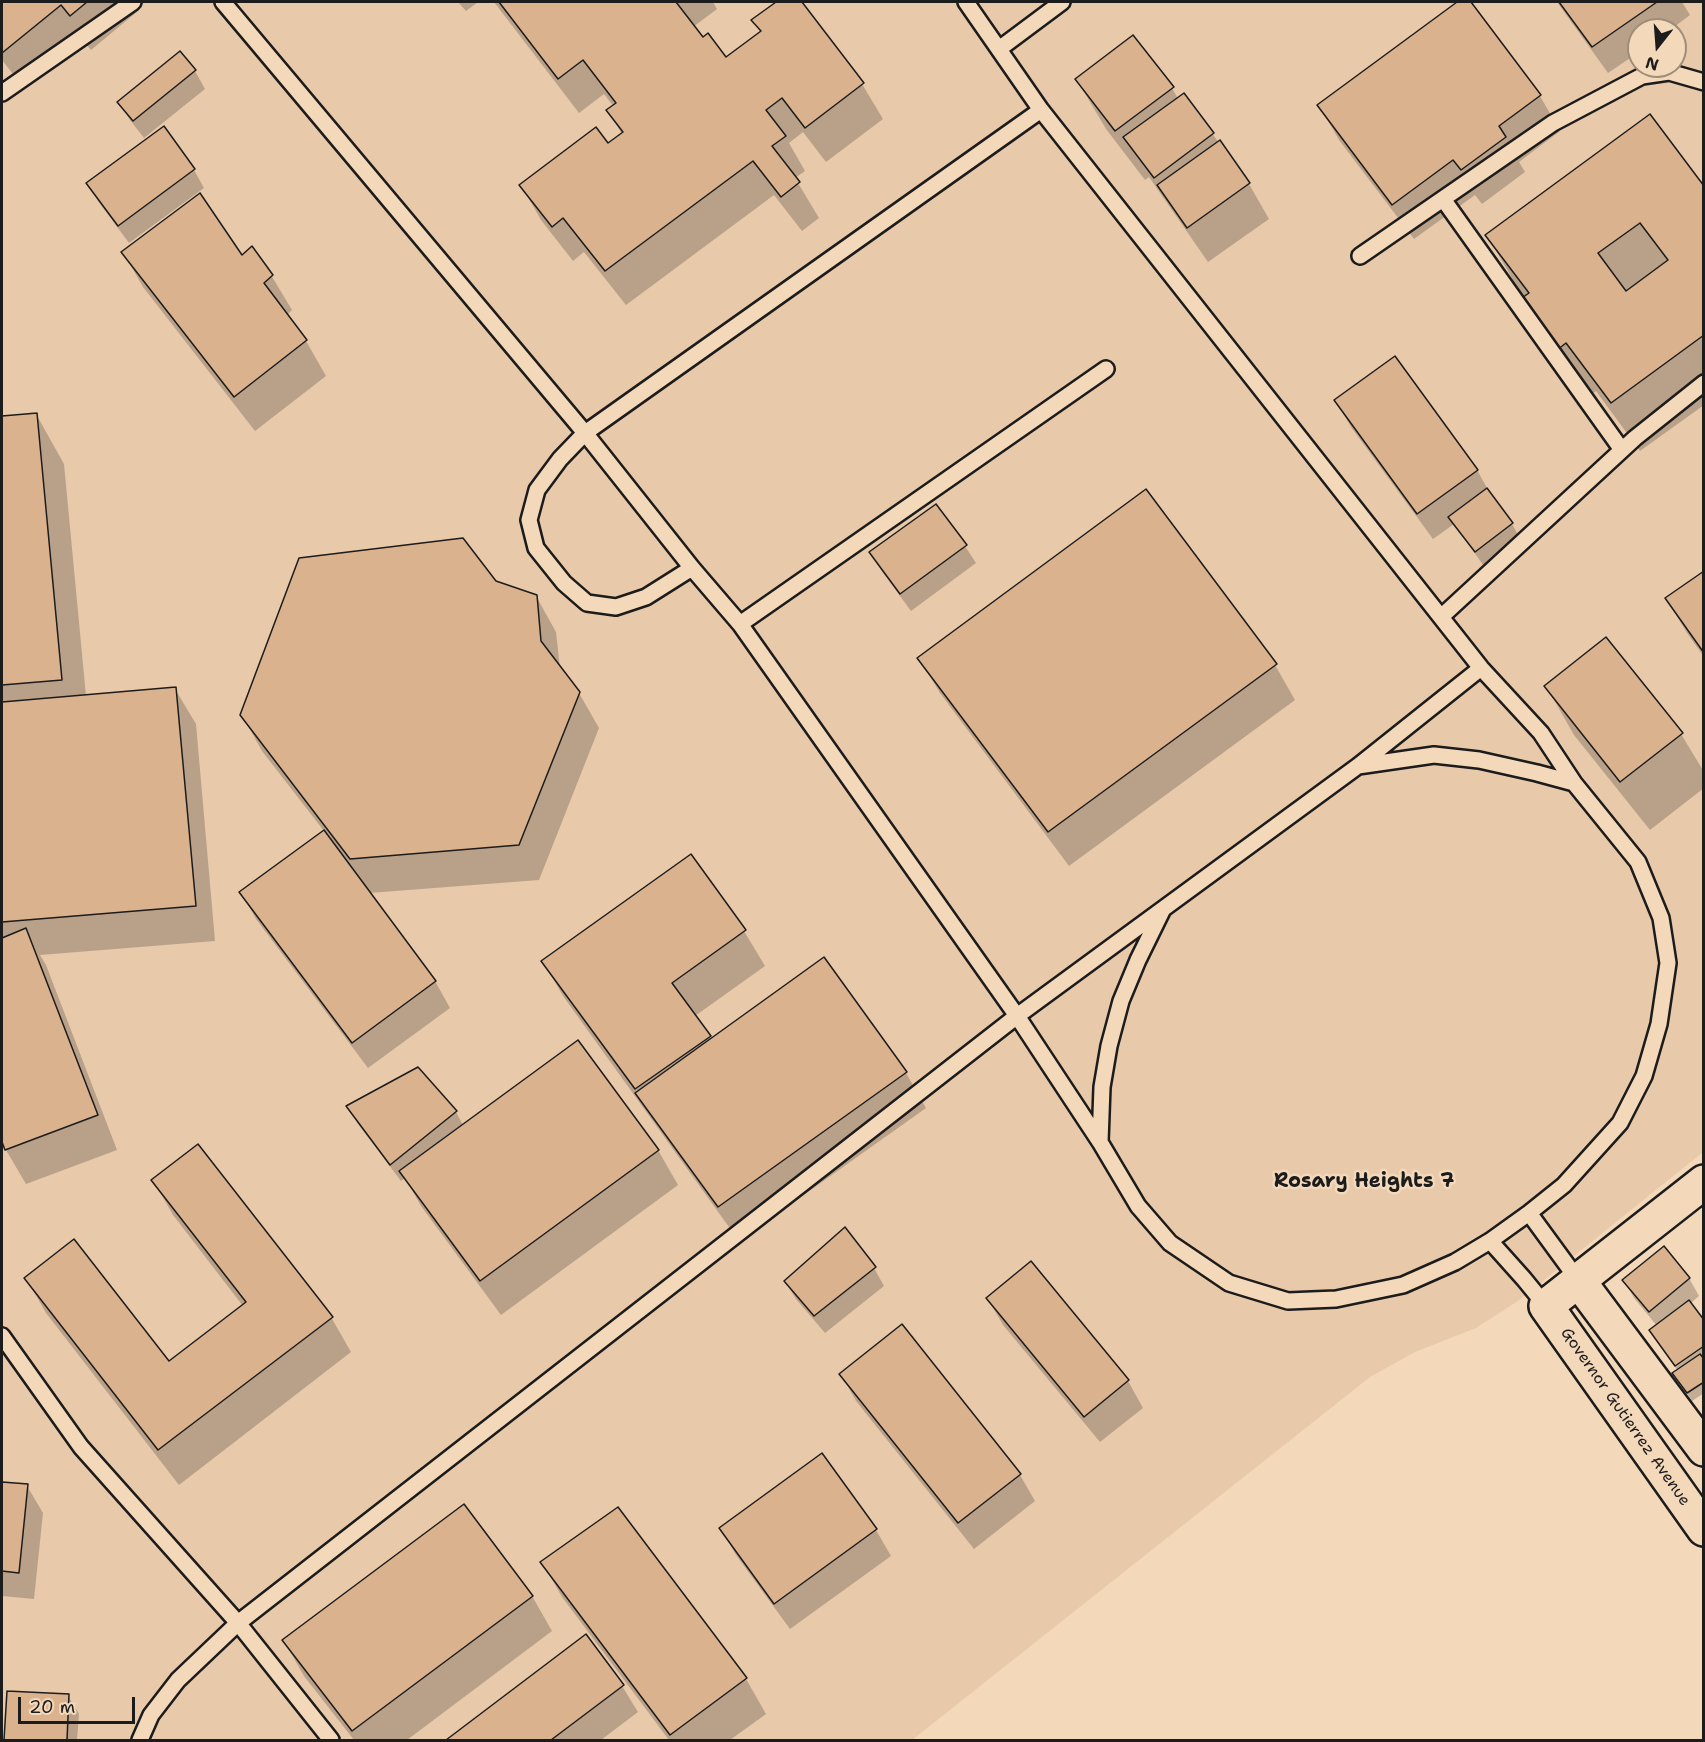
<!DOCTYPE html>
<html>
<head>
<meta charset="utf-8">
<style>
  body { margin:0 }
  #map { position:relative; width:1705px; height:1742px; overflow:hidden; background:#f3d8ba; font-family:"Shantell Sans",sans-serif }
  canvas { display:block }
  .frame { position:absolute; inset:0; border:3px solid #1c1c1c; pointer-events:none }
  .north { position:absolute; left:1627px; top:18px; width:60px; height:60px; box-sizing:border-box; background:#f3d8ba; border:2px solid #9d8d7b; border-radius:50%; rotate:197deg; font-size:16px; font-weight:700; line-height:24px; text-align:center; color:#1c1c1c }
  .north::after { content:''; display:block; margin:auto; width:21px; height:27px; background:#1c1c1c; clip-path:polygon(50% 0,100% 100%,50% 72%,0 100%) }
  .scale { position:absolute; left:18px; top:1697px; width:117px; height:27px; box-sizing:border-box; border:3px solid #1c1c1c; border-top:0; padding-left:8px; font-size:18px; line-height:21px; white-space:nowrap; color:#1c1c1c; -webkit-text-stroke:4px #f3d8ba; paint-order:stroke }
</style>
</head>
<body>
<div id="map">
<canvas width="1705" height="1742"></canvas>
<div class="frame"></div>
<div class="north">N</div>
<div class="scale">20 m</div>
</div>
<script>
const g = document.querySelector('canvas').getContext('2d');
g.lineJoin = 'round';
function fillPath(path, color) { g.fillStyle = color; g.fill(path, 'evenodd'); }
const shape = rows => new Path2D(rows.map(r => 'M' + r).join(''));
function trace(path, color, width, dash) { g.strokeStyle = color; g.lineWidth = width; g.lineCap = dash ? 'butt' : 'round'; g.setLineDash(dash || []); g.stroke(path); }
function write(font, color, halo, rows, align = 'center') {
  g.font = font + ' "Shantell Sans",sans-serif'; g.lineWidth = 5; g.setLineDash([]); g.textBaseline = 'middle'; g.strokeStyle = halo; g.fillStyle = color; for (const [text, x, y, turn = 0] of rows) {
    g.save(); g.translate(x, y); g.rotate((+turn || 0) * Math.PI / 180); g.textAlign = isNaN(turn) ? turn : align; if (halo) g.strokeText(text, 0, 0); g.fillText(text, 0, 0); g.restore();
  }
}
fillPath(shape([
  [2,2,1703,2,1703,1152,1518,1301,1476,1328,1415,1352,1370,1377,912,1740,2,1740],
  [1639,30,1675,30,1675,66,1639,66]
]), '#e8c9aa');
fillPath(shape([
  [2,2,133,2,138,11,91,50,82,39,23,87,2,60],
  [458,2,478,2,466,11],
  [494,2,713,2,717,9,693,27,703,39,726,59,761,33,753,20,778,2,800,2,862,84,883,119,826,162,803,132,789,143,805,171,795,178,819,218,802,231,774,195,626,305,584,252,573,261,541,220,521,185,608,145,622,134,608,111,614,107,604,94,579,113],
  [1460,2,1469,2,1540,96,1560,131,1519,162,1525,172,1482,204,1475,195,1414,239,1339,140,1319,105],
  [1557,2,1682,2,1690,15,1670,30,1639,30,1639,52,1608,73],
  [195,71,205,89,144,138,130,120,119,102],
  [1077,80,1172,88,1178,99,1184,95,1249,184,1269,219,1208,262,1149,177,1145,180,1106,129],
  [163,128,194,170,204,188,129,243,98,201,88,183],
  [1704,188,1704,405,1640,451,1596,391,1586,399,1525,298,1516,285,1487,235],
  [123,252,271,275,292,310,287,315,306,341,326,376,255,431,143,287],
  [1336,401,1477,470,1492,497,1512,524,1522,542,1486,569,1454,524,1433,539,1351,427],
  [36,414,64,464,86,696,175,689,196,724,215,941,40,955,46,965,117,1150,26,1184,6,1150,2,1137,2,417],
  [965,546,976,563,911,611,881,570,871,553],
  [1704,573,1704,657,1687,633,1666,598],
  [495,583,536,596,556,632,560,668,579,693,599,728,539,880,369,893,435,981,450,1008,368,1068,256,919,241,892,324,831,262,751,242,715],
  [919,658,1275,665,1295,700,1069,866,940,693],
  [1546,686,1681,734,1704,772,1704,788,1650,830,1574,735],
  [744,931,765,966,695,1016,711,1040,906,1073,926,1108,739,1241,563,996,543,961],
  [417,1069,456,1112,463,1125,658,1150,678,1185,501,1315,421,1206,405,1178,401,1181,358,1124,348,1106],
  [153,1180,331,1317,351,1352,179,1485,46,1313,26,1278,169,1363,243,1306,173,1215],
  [1031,1263,1128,1381,1143,1408,1100,1442,1003,1325,988,1299],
  [874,1268,884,1286,825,1333,796,1299,785,1281],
  [1689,1278,1699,1296,1690,1304,1704,1322,1704,1393,1692,1401,1679,1381,1678,1371,1661,1348,1651,1330,1657,1326,1634,1298,1624,1280],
  [841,1374,1020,1475,1035,1501,974,1549,856,1401],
  [822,1456,876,1530,891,1556,790,1629,736,1555,721,1528],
  [2,1483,27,1486,43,1513,34,1599,2,1596],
  [542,1562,746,1679,766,1714,730,1740,669,1740,562,1597],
  [532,1596,552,1631,407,1740,354,1740,304,1676,284,1641],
  [586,1636,622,1686,638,1712,601,1740,449,1740],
  [8,1692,68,1696,79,1714,77,1740,6,1740]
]), '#0003');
const building = shape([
  [2,2,87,2,70,16,61,5,2,53,2,2],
  [499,2,676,2,703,37,708,33,726,57,761,31,751,20,776,2,802,2,864,83,805,128,782,98,766,110,786,136,772,146,800,182,781,197,753,161,605,271,563,218,552,227,519,185,596,127,608,143,623,132,606,110,616,103,583,60,558,79,499,2],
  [1457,2,1471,2,1541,95,1499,126,1506,137,1461,170,1453,160,1392,205,1317,105,1457,2],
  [1559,2,1657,2,1592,47,1559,2],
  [1133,35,1174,87,1115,131,1075,79,1133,35],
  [180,51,196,70,133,121,117,102,180,51],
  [1184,93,1214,133,1154,178,1123,137,1184,93],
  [1650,114,1704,186,1704,335,1611,403,1566,343,1557,350,1519,300,1529,293,1485,235,1650,114],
  [1640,223,1668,260,1626,291,1598,253,1640,223],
  [164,126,195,169,118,226,86,183,164,126],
  [1220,140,1250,183,1187,228,1157,185,1220,140],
  [200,193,242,255,252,246,273,275,264,283,307,340,234,397,121,252,200,193],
  [1395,356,1478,470,1417,514,1334,400,1395,356],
  [37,413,62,680,2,685,2,416,37,413],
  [1487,488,1513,523,1475,552,1448,517,1487,488],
  [1146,489,1277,664,1048,832,917,658,1146,489],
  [936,504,967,545,900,594,869,552,936,504],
  [463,538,496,581,537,595,541,641,580,692,519,845,350,859,240,715,299,558,463,538],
  [1704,571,1704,653,1665,598,1704,571],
  [1606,637,1683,733,1620,782,1544,686,1606,637],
  [176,687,196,906,2,922,2,702,176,687],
  [324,830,436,981,352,1043,239,892,324,830],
  [691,854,746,930,672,983,711,1036,635,1089,541,961,691,854],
  [26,928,98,1115,5,1150,2,1142,2,938,26,928],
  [824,957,907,1072,718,1207,635,1093,824,957],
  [578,1040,659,1150,480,1281,399,1171,578,1040],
  [418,1067,457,1111,390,1165,346,1106,418,1067],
  [198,1144,333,1317,158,1450,24,1278,74,1239,169,1361,246,1302,151,1180,198,1144],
  [845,1227,876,1267,814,1316,784,1281,845,1227],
  [1664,1246,1690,1278,1649,1312,1622,1280,1664,1246],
  [1031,1261,1129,1380,1084,1417,986,1298,1031,1261],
  [1689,1300,1704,1320,1704,1346,1675,1366,1649,1330,1689,1300],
  [902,1324,1021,1474,958,1523,839,1374,902,1324],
  [1700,1354,1704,1359,1704,1382,1687,1393,1672,1373,1700,1354],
  [822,1453,877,1529,774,1604,719,1528,822,1453],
  [2,1482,28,1484,19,1573,2,1571,2,1482],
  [464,1504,533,1596,352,1731,282,1640,464,1504],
  [618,1507,747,1678,670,1735,540,1562,618,1507],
  [586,1634,624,1685,551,1740,446,1740,586,1634],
  [7,1691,69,1694,67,1740,4,1740,7,1691]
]);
fillPath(building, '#dab28e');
trace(building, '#1c1c1c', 1.5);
const lane = shape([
  [223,2,585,433,692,568,740,624,1017,1016,1100,1142],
  [966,2,1041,110,1481,668,1541,733,1574,783],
  [999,49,1062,2],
  [2,93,133,2],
  [1443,199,1622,450],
  [1360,256,1553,123,1642,76,1669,72,1704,82],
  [692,568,646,597,616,607,587,603,564,583,536,548,529,520,537,490,560,459,585,433,1041,110],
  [1441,617,1635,438,1704,383],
  [740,624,1106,369],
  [1163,909,1138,960,1121,1001,1109,1046,1102,1087,1100,1142,1138,1206,1170,1243,1229,1283,1288,1301,1336,1299,1403,1285,1455,1262,1490,1241,1529,1213,1564,1185,1620,1123,1644,1076,1659,1024,1668,963,1661,918,1638,862,1574,783,1537,773,1479,760,1434,755,1358,766],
  [1529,1213,1578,1280],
  [1490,1241,1524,1279,1546,1306],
  [2,1336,81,1447,238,1623,331,1740],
  [140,1740,151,1715,178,1680,238,1623,1017,1016,1358,766,1481,668]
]);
const secondary = shape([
  [1704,1182,1546,1306,1704,1529],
  [1578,1280,1704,1449]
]);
trace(lane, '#1c1c1c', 20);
trace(secondary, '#1c1c1c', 38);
trace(lane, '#f3d8ba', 15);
trace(secondary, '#f3d8ba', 33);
write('16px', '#1c1c1c', '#f3d8ba', [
  ["Governor Gutierrez Avenue",1625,1417,55]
]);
write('bold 20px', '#1c1c1c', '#f3d8ba', [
  ["Rosary Heights 7",1364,1182]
]);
</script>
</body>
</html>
